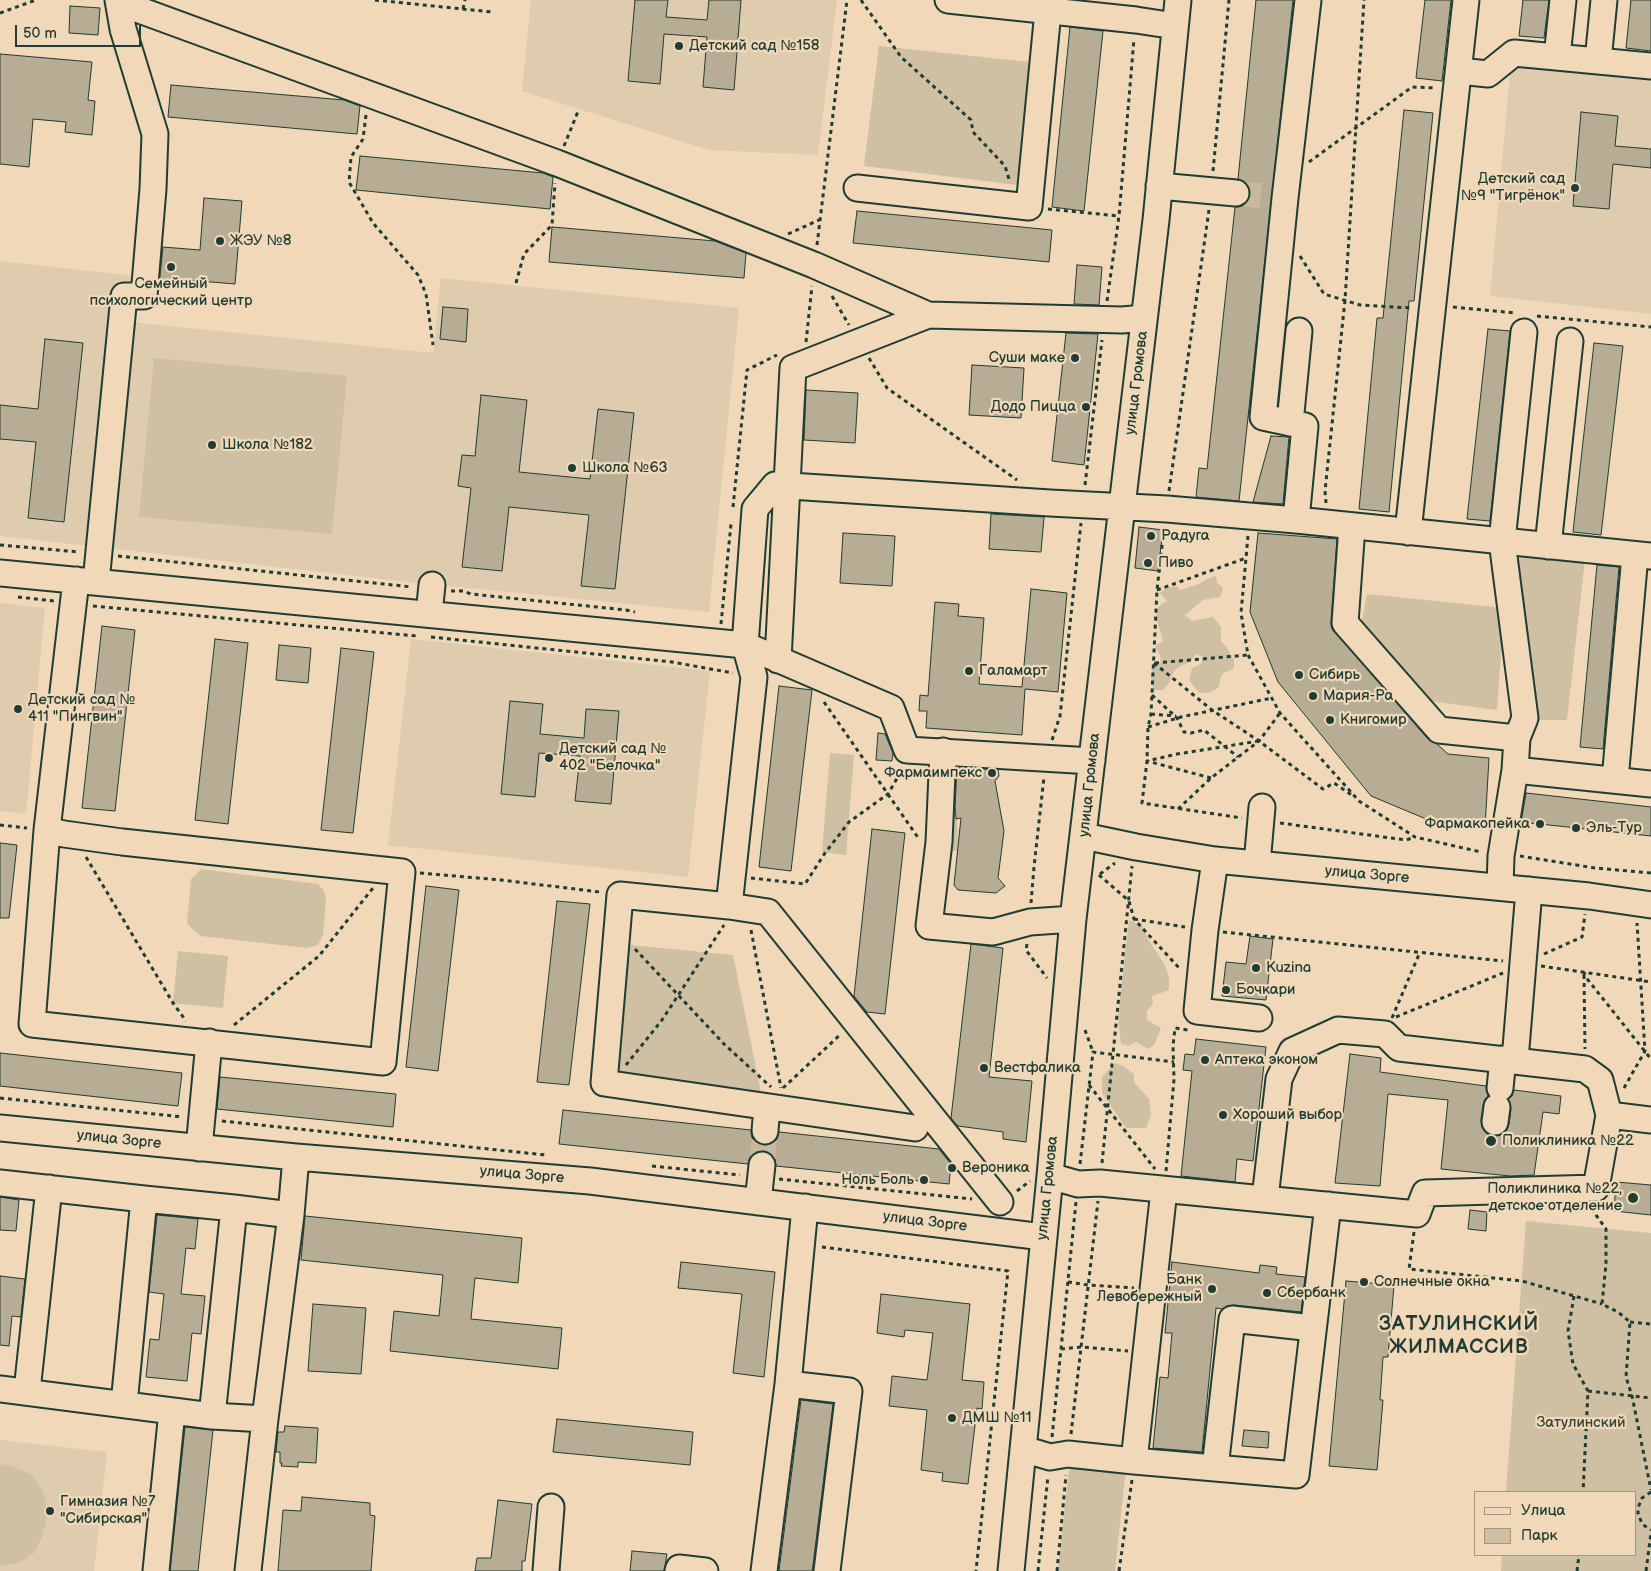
<!DOCTYPE html>
<html>
<head>
<meta charset="utf-8">
<style>
  body { margin:0 }
  #map { position:relative; width:1651px; height:1571px; overflow:hidden; background:#f1d8b9; font-family:"Balsamiq Sans",sans-serif }
  canvas { display:block }
  .legend { position:absolute; left:1474px; top:1491px; width:162px; height:65px; box-sizing:border-box; background:#f1d8b9; border:1px solid #9d9a84; margin:0; padding:6px 9px; list-style:none; font-size:15px; color:#1f3d34 }
  .legend li { display:flex; align-items:center; gap:10px; height:25px }
  .legend b { width:25px; border:1px solid #9d9a84 }
  .scale { position:absolute; left:15px; top:25px; width:126px; height:22px; box-sizing:border-box; border:2px solid #1f3d34; border-top:0; padding-left:6px; font-size:15px; line-height:18px; white-space:nowrap; color:#1f3d34; -webkit-text-stroke:4px #f1d8b9; paint-order:stroke }
</style>
</head>
<body>
<div id="map">
<canvas width="1651" height="1571"></canvas>
<ul class="legend">
<li><b style="height:6px;background:#f1d8b9"></b>Улица</li>
<li><b style="height:14px;background:#cfbfa3"></b>Парк</li>
</ul>
<div class="scale">50 m</div>
</div>
<script>
const g = document.querySelector('canvas').getContext('2d');
g.lineJoin = 'round';
function fillPath(path, color) { g.fillStyle = color; g.fill(path, 'evenodd'); }
const shape = rows => new Path2D(rows.map(r => 'M' + r).join(''));
function trace(path, color, width, dash) { g.strokeStyle = color; g.lineWidth = width; g.lineCap = dash ? 'butt' : 'round'; g.setLineDash(dash || []); g.stroke(path); }
function write(font, color, halo, rows, align = 'center') {
  g.font = font + ' "Balsamiq Sans",sans-serif'; g.lineWidth = 4.5; g.setLineDash([]); g.textBaseline = 'middle'; g.strokeStyle = halo; g.fillStyle = color; for (const [text, x, y, turn = 0] of rows) {
    g.save(); g.translate(x, y); g.rotate((+turn || 0) * Math.PI / 180); g.textAlign = isNaN(turn) ? turn : align; if (halo) g.strokeText(text, 0, 0); g.fillText(text, 0, 0); g.restore();
  }
}
fillPath(shape([
  [531,0,837,0,818,155,709,150,522,91],
  [1511,62,1651,79,1651,314,1490,296],
  [0,261,135,276,131,322,433,353,441,278,739,308,709,612,410,582,0,536],
  [0,603,45,608,26,814,0,811],
  [411,639,710,671,688,877,388,845],
  [0,1440,107,1452,94,1571,0,1571]
]), '#dfcbae');
fillPath(shape([
  [879,46,1029,62,1017,185,864,166],
  [154,358,347,376,332,534,139,517],
  [1509,554,1585,559,1567,720,1531,720],
  [1216,576,1217,583,1223,588,1220,597,1203,600,1185,615,1192,621,1213,617,1221,627,1221,641,1228,649,1234,661,1234,668,1222,674,1218,688,1208,693,1199,693,1189,680,1192,668,1201,664,1203,657,1196,654,1190,662,1180,666,1174,671,1169,683,1163,690,1153,690,1151,678,1152,669,1161,662,1160,655,1155,646,1163,641,1156,617,1158,607,1167,601,1160,593,1166,588,1177,586,1180,590,1199,584,1209,578],
  [1367,594,1504,608,1497,710,1428,701,1361,625],
  [830,753,854,755,846,855,822,852],
  [957,817,958,851,937,850,937,818],
  [201,869,318,884,324,891,326,898,323,935,318,945,307,948,201,936,193,930,187,923,191,879],
  [1129,920,1142,926,1149,941,1165,965,1169,978,1169,990,1152,996,1153,1004,1147,1011,1147,1020,1161,1028,1154,1045,1148,1049,1136,1042,1128,1046,1121,1044,1118,1017],
  [630,945,733,955,761,1092,614,1075],
  [178,951,228,956,223,1008,173,1003],
  [1115,1063,1123,1066,1134,1074,1134,1082,1149,1099,1151,1115,1146,1128,1126,1128,1102,1093,1102,1077],
  [1526,1221,1651,1233,1651,1571,1501,1571,1502,1555,1635,1555,1635,1492,1506,1492],
  [1070,1461,1126,1467,1115,1571,1058,1571],
  [0,1464,13,1466,32,1475,42,1490,46,1504,46,1521,42,1537,35,1552,21,1562,0,1566]
]), '#cfbfa3');
const building = shape([
  [635,0,668,0,666,17,707,20,709,0,741,0,734,90,703,87,707,37,664,34,660,84,628,81,635,0],
  [1256,0,1293,0,1239,501,1196,497,1199,468,1207,469,1235,207,1242,206,1247,202,1250,195,1249,187,1245,182,1238,179,1256,0],
  [1425,0,1451,0,1442,81,1416,78,1425,0],
  [1523,0,1549,0,1544,38,1519,36,1523,0],
  [1631,0,1651,0,1651,51,1626,48,1631,0],
  [70,6,100,8,98,35,69,33,70,6],
  [1070,27,1103,31,1084,211,1052,207,1070,27],
  [0,54,92,62,88,100,95,101,92,135,65,132,66,122,33,119,29,167,0,164,0,54],
  [171,85,344,100,360,106,357,134,168,117,171,85],
  [1404,110,1433,113,1414,301,1409,301,1389,512,1359,509,1377,318,1383,318,1404,110],
  [1581,112,1618,116,1615,146,1651,149,1651,168,1613,164,1609,209,1573,206,1581,112],
  [360,156,543,173,553,177,550,209,356,190,360,156],
  [204,198,242,201,235,284,187,280,187,287,159,285,163,247,200,250,204,198],
  [857,211,1052,230,1049,262,853,243,857,211],
  [552,227,715,241,746,253,744,278,549,262,552,227],
  [1077,265,1102,267,1099,305,1074,304,1077,265],
  [443,307,468,309,466,342,440,339,443,307],
  [1488,329,1510,331,1490,521,1467,519,1488,329],
  [1066,333,1098,334,1084,465,1052,461,1066,333],
  [45,339,83,343,64,522,28,518,36,442,0,439,0,405,38,409,45,339],
  [1594,343,1623,346,1601,535,1573,532,1594,343],
  [972,365,1024,368,1021,418,969,415,972,365],
  [806,390,858,393,855,443,804,440,806,390],
  [481,395,527,400,519,472,590,479,598,409,634,413,615,589,581,586,589,515,509,507,502,571,462,567,471,488,458,486,462,455,475,456,481,395],
  [1271,436,1289,437,1283,504,1253,502,1271,436],
  [991,514,1044,517,1041,552,989,549,991,514],
  [1139,527,1163,530,1158,571,1135,568,1139,527],
  [843,533,895,536,892,586,840,583,843,533],
  [1258,533,1337,539,1331,622,1332,628,1428,739,1437,744,1448,754,1489,758,1485,828,1431,821,1371,796,1278,682,1250,612,1258,533],
  [1597,565,1619,567,1603,749,1580,747,1597,565],
  [1031,589,1067,593,1058,692,1025,689,1022,735,926,728,927,711,919,711,920,695,928,696,935,602,959,604,958,616,984,618,979,684,1022,687,1031,589],
  [102,626,135,630,115,811,82,808,102,626],
  [215,639,248,643,228,824,195,820,215,639],
  [279,645,311,648,308,683,276,680,279,645],
  [341,648,374,652,353,833,321,830,341,648],
  [779,686,812,690,791,871,759,867,779,686],
  [510,701,543,704,540,734,584,738,586,709,619,711,611,804,575,801,580,756,539,753,535,797,501,794,510,701],
  [878,733,885,734,893,753,892,761,876,760,878,733],
  [965,768,998,770,999,776,995,781,1004,831,998,878,1005,886,996,893,958,890,954,885,961,818,956,819,955,807,957,769,965,768],
  [1526,793,1651,807,1651,836,1521,822,1526,793],
  [872,829,905,833,885,1014,867,1012,854,996,872,829],
  [0,843,17,845,9,918,0,918,0,843],
  [426,886,459,890,438,1071,406,1067,426,886],
  [557,901,590,904,569,1085,537,1082,557,901],
  [1250,936,1273,939,1266,1000,1222,996,1226,962,1246,964,1250,936],
  [971,944,1003,948,989,1077,1032,1081,1026,1142,1003,1139,1003,1132,958,1126,951,1118,971,944],
  [1196,1039,1266,1047,1253,1161,1237,1159,1235,1182,1181,1176,1192,1071,1183,1070,1185,1054,1194,1055,1196,1039],
  [0,1053,182,1073,178,1106,0,1086,0,1053],
  [1350,1054,1381,1058,1380,1072,1486,1086,1488,1096,1485,1099,1483,1105,1481,1120,1482,1127,1486,1133,1493,1136,1501,1135,1507,1130,1509,1124,1511,1109,1508,1099,1512,1096,1514,1090,1561,1096,1559,1114,1543,1112,1534,1175,1510,1176,1441,1169,1448,1100,1388,1094,1380,1186,1335,1183,1350,1054],
  [220,1077,396,1094,393,1127,217,1109,220,1077],
  [563,1110,751,1130,752,1138,757,1143,763,1145,772,1144,777,1139,779,1132,939,1149,951,1164,949,1184,776,1166,775,1159,771,1154,764,1151,756,1152,750,1157,748,1164,559,1144,563,1110],
  [1616,1182,1651,1185,1651,1215,1614,1211,1616,1182],
  [0,1197,19,1200,16,1231,0,1230,0,1197],
  [1470,1210,1487,1212,1486,1231,1468,1229,1470,1210],
  [157,1215,198,1219,195,1249,186,1248,181,1294,205,1296,201,1334,192,1333,187,1381,146,1377,150,1339,159,1340,164,1294,149,1292,157,1215],
  [305,1216,522,1238,518,1283,475,1278,471,1319,562,1328,558,1369,390,1351,394,1311,439,1316,443,1275,301,1260,305,1216],
  [681,1262,775,1272,764,1377,733,1373,742,1294,678,1288,681,1262],
  [1172,1262,1259,1273,1260,1265,1277,1267,1276,1274,1305,1277,1301,1312,1234,1305,1227,1306,1222,1309,1216,1308,1202,1452,1153,1448,1160,1377,1168,1378,1172,1333,1165,1333,1172,1262],
  [0,1276,25,1279,21,1317,12,1316,9,1346,0,1345,0,1276],
  [1346,1281,1394,1285,1388,1357,1383,1357,1380,1400,1383,1400,1377,1470,1329,1466,1346,1281],
  [881,1294,970,1304,962,1380,984,1382,982,1409,977,1408,968,1484,942,1481,943,1473,921,1470,927,1410,889,1406,892,1376,927,1380,933,1333,905,1330,904,1337,877,1333,881,1294],
  [313,1304,366,1308,361,1374,308,1371,313,1304],
  [801,1400,833,1404,813,1565,812,1571,779,1571,801,1400],
  [557,1419,693,1432,690,1465,553,1452,557,1419],
  [285,1426,318,1428,316,1463,298,1462,298,1467,281,1466,282,1463,280,1463,280,1452,276,1452,278,1432,284,1432,285,1426],
  [185,1427,213,1430,198,1571,170,1571,185,1427],
  [1244,1430,1269,1432,1268,1448,1242,1446,1244,1430],
  [302,1497,370,1503,370,1515,375,1516,371,1571,278,1571,283,1510,301,1511,302,1497],
  [498,1500,532,1504,525,1561,522,1561,522,1571,475,1571,477,1558,491,1558,498,1500],
  [632,1551,667,1554,664,1571,630,1571,632,1551]
]);
fillPath(building, '#b6ad94');
trace(building, '#1f3d34', 1);
trace(shape([
  [1236,193,1272,197],
  [762,1165,765,1131]
]), '#c7b99e', 25, [25, 12]);
const minor = shape([
  [125,0,134,8,557,163,814,265,928,315,1122,320,1144,318],
  [948,0,1136,20,1175,26],
  [1557,57,1563,0],
  [1598,61,1604,0],
  [1459,71,1488,74,1514,53,1651,66],
  [1159,186,1236,193],
  [857,188,1029,207,1048,11],
  [1290,423,1299,331],
  [1296,520,1305,426,1263,417,1285,198,1308,0],
  [1352,526,1345,623,1439,730,1517,738],
  [1408,532,1466,0],
  [1548,546,1570,341],
  [0,573,745,645,891,708,907,750,1092,761],
  [96,582,124,296,144,296,153,189,155,134,123,29,118,0],
  [429,614,432,585],
  [778,660,793,368,928,315],
  [943,751,939,842,929,926,993,932,1030,922,1073,919],
  [1515,770,1651,784],
  [1615,780,1635,555],
  [47,830,64,834,122,842,402,872,383,1062,32,1024,47,830,76,580],
  [1084,836,1136,847,1215,860,1589,896,1651,905],
  [1215,860,1205,930,1197,1011,1259,1018],
  [1257,864,1262,807],
  [1500,887,1501,856,1515,770,1517,738,1525,718,1502,541,1524,332],
  [729,906,754,677,745,645,755,509,775,485,1050,503,1167,509,1296,520,1651,556],
  [1515,1060,1529,890],
  [1500,1088,1503,1059],
  [1495,1122,1497,1107],
  [0,1128,296,1157,590,1181,1043,1237],
  [915,1128,604,1083,620,895,729,906,768,912,1000,1202],
  [765,1131,767,1107],
  [199,1148,209,1042],
  [1050,1176,1078,1184,1100,1183,1417,1214,1425,1193,1596,1188,1609,1115],
  [0,1183,144,1199,234,1208,291,1215],
  [1265,1198,1279,1079,1292,1051,1338,1030,1385,1034,1399,1048,1585,1069,1600,1080,1609,1115,1651,1120],
  [758,1202,762,1165],
  [805,1207,788,1384,849,1391,827,1571],
  [0,1389,212,1416,265,1419],
  [27,1391,49,1188],
  [124,1404,144,1199],
  [212,1416,234,1208],
  [1023,1449,1050,1457,1068,1454,1134,1461,1164,1190],
  [1134,1461,1296,1475,1328,1205],
  [1215,1468,1232,1319,1313,1328],
  [156,1571,172,1411],
  [248,1571,265,1419,291,1215,296,1157],
  [546,1571,551,1507],
  [678,1571,679,1568,705,1571],
  [764,1571,788,1384],
  [1011,1571,1050,1176,1073,919,1156,220,1178,0]
]);
trace(minor, '#1f3d34', 29);
trace(shape([
  [375,0,492,12],
  [861,0,901,57,971,120,973,132,1005,166,1009,179,1012,180],
  [463,9,465,0],
  [0,13,36,0],
  [366,115,363,139,351,157,349,182,373,223,418,275,426,294,433,345],
  [564,146,579,109],
  [1309,162,1412,87,1436,88],
  [1213,171,1229,0],
  [1048,209,1119,216],
  [788,234,819,220],
  [817,245,847,0],
  [1300,256,1324,294,1360,305,1412,308],
  [516,283,524,254,552,225,555,183],
  [832,296,849,325],
  [1107,301,1119,216,1134,39],
  [1453,307,1516,313],
  [1537,316,1651,327],
  [806,342,812,286],
  [869,358,887,388,1017,480],
  [1085,485,1102,340],
  [1169,491,1209,210],
  [1326,503,1325,491,1345,300,1364,0],
  [733,507,747,370,777,355],
  [1164,529,1157,590,1151,714,1148,727,1147,761,1142,803,1242,818],
  [1248,536,1241,613,1248,655,1280,713,1359,801,1415,837,1481,852],
  [0,545,79,552],
  [118,556,412,587],
  [1157,590,1246,558],
  [451,591,463,591,471,594,626,610,635,612],
  [18,597,54,601],
  [93,606,417,636],
  [721,624,731,524],
  [431,637,672,662,733,673],
  [1154,663,1212,710,1259,741,1323,789,1334,783,1353,796],
  [1155,663,1248,655],
  [1152,695,1177,718,1184,732,1191,733,1204,730,1238,757],
  [824,702,919,839],
  [1151,714,1176,716],
  [1148,727,1181,717,1272,698],
  [1052,740,1060,716,1081,523],
  [1211,778,1147,761,1177,754,1259,741],
  [1178,809,1211,778,1259,741,1280,713],
  [1280,823,1406,840,1415,837],
  [0,825,27,828],
  [1520,856,1595,868,1651,873],
  [86,857,173,1003,186,1021],
  [420,873,501,880,600,892],
  [1100,874,1115,863],
  [1099,875,1129,901,1134,919,1181,970],
  [751,878,805,884,825,853,849,822,888,794,903,768],
  [1031,903,1034,867,1044,777],
  [1134,919,1185,927],
  [751,930,781,1088],
  [1223,932,1503,961],
  [1027,944,1026,950,1047,978],
  [635,949,724,1044,771,1087],
  [1544,954,1582,937,1585,914],
  [1541,966,1651,982],
  [1585,972,1584,975,1651,1059],
  [1584,975,1585,1049],
  [1396,1017,1503,973],
  [1392,1018,1420,952],
  [234,1025,319,956,373,888],
  [1085,1030,1093,1052],
  [626,1065,662,1020,724,925],
  [1089,1085,1155,1169],
  [783,1088,841,1034],
  [1624,1088,1645,1051,1637,923],
  [0,1098,183,1117],
  [222,1121,546,1155],
  [1102,1163,1132,866],
  [1080,1164,1093,1052,1174,1062],
  [652,1166,740,1175],
  [1166,1171,1174,1079,1173,1046,1175,1028,1188,1030],
  [779,1179,972,1199],
  [1017,1191,1030,1181],
  [1594,1208,1593,1211,1606,1229,1606,1264,1602,1304,1618,1312,1630,1322,1626,1377,1632,1396,1651,1490],
  [1414,1232,1409,1269,1522,1281,1602,1304],
  [822,1247,1008,1271,976,1571],
  [1068,1282,1088,1285,1134,1288],
  [1574,1296,1568,1331,1573,1364,1588,1391,1583,1492],
  [1630,1322,1651,1324],
  [1061,1349,1082,1347,1128,1351],
  [1588,1391,1651,1398],
  [1071,1434,1098,1201],
  [1052,1437,1076,1202],
  [1651,1492,1642,1498,1638,1508,1638,1513,1642,1524,1651,1530],
  [1038,1571,1048,1476],
  [1057,1571,1066,1475],
  [1119,1571,1132,1480],
  [1577,1571,1579,1555],
  [1646,1571,1651,1533]
]), '#1f3d34', 3, [4, 4]);
trace(minor, '#f1d8b9', 25);
for (const [x, y, r, color] of [
  [679,46,5,"#1f3d34"],
  [1575,188,5,"#1f3d34"],
  [220,241,5,"#1f3d34"],
  [171,267,5,"#1f3d34"],
  [1075,358,5,"#1f3d34"],
  [1086,407,5,"#1f3d34"],
  [212,445,5,"#1f3d34"],
  [572,468,5,"#1f3d34"],
  [1151,536,5,"#1f3d34"],
  [1148,563,5,"#1f3d34"],
  [969,671,5,"#1f3d34"],
  [1299,675,5,"#1f3d34"],
  [1313,696,5,"#1f3d34"],
  [18,709,5,"#1f3d34"],
  [1330,720,5,"#1f3d34"],
  [549,758,5,"#1f3d34"],
  [992,773,5,"#1f3d34"],
  [1540,824,5,"#1f3d34"],
  [1576,828,5,"#1f3d34"],
  [1256,968,5,"#1f3d34"],
  [1226,990,5,"#1f3d34"],
  [1205,1060,5,"#1f3d34"],
  [984,1068,5,"#1f3d34"],
  [1223,1115,5,"#1f3d34"],
  [1491,1141,6,"#1f3d34"],
  [952,1168,5,"#1f3d34"],
  [924,1180,5,"#1f3d34"],
  [1633,1198,6,"#1f3d34"],
  [1364,1282,5,"#1f3d34"],
  [1212,1289,5,"#1f3d34"],
  [1267,1293,5,"#1f3d34"],
  [952,1418,5,"#1f3d34"],
  [50,1511,5,"#1f3d34"]
]) { const dot = new Path2D(); dot.arc(x, y, r, 0, 2 * Math.PI); g.fillStyle = color; g.fill(dot); trace(dot, '#f1d8b9', 2); }
write('15px', '#1f3d34', '#f1d8b9', [
  ["Детский сад №158",689,46],
  ["Детский сад",1565,179,"right"],
  ["№9 \"Тигрёнок\"",1565,196,"right"],
  ["ЖЭУ №8",230,241],
  ["Семейный",171,284,"center"],
  ["психологический центр",171,301,"center"],
  ["Суши маке",1065,358,"right"],
  ["Додо Пицца",1076,407,"right"],
  ["Школа №182",222,445],
  ["Школа №63",582,468],
  ["Радуга",1161,536],
  ["Пиво",1158,563],
  ["Галамарт",979,671],
  ["Сибирь",1309,675],
  ["Мария-Ра",1323,696],
  ["Детский сад №",28,700],
  ["411 \"Пингвин\"",28,717],
  ["Книгомир",1340,720],
  ["Детский сад №",559,749],
  ["402 \"Белочка\"",559,766],
  ["Фармаимпекс",982,773,"right"],
  ["Фармакопейка",1530,824,"right"],
  ["Эль-Тур",1586,828],
  ["Kuzina",1266,968],
  ["Бочкари",1236,990],
  ["Аптека эконом",1215,1060],
  ["Вестфалика",994,1068],
  ["Хороший выбор",1233,1115],
  ["Поликлиника №22",1502,1141],
  ["Вероника",962,1168],
  ["Ноль Боль",914,1180,"right"],
  ["Поликлиника №22,",1622,1189,"right"],
  ["детское отделение",1622,1206,"right"],
  ["Банк",1202,1280,"right"],
  ["Левобережный",1202,1297,"right"],
  ["Солнечные окна",1374,1282],
  ["Сбербанк",1277,1293],
  ["ДМШ №11",962,1418],
  ["Гимназия №7",60,1502],
  ["\"Сибирская\"",60,1519]
], 'left');
write('15px', '#1f3d34', '#f1d8b9', [
  ["улица Громова",1137,383,-83],
  ["улица Громова",1090,785,-84],
  ["улица Зорге",1367,875,5],
  ["улица Зорге",119,1140,6],
  ["улица Зорге",522,1175,5],
  ["улица Громова",1048,1188,-84],
  ["улица Зорге",925,1222,7]
]);
write('15px', '#314a3f', '#f1d8b9', [
  ["Затулинский",1581,1423]
]);
g.letterSpacing = '1px';
write('bold 20px', '#1f3d34', '#f1d8b9', [
  ["ЗАТУЛИНСКИЙ",1459,1325],
  ["ЖИЛМАССИВ",1459,1348]
]);
g.letterSpacing = '0px';
</script>
</body>
</html>
